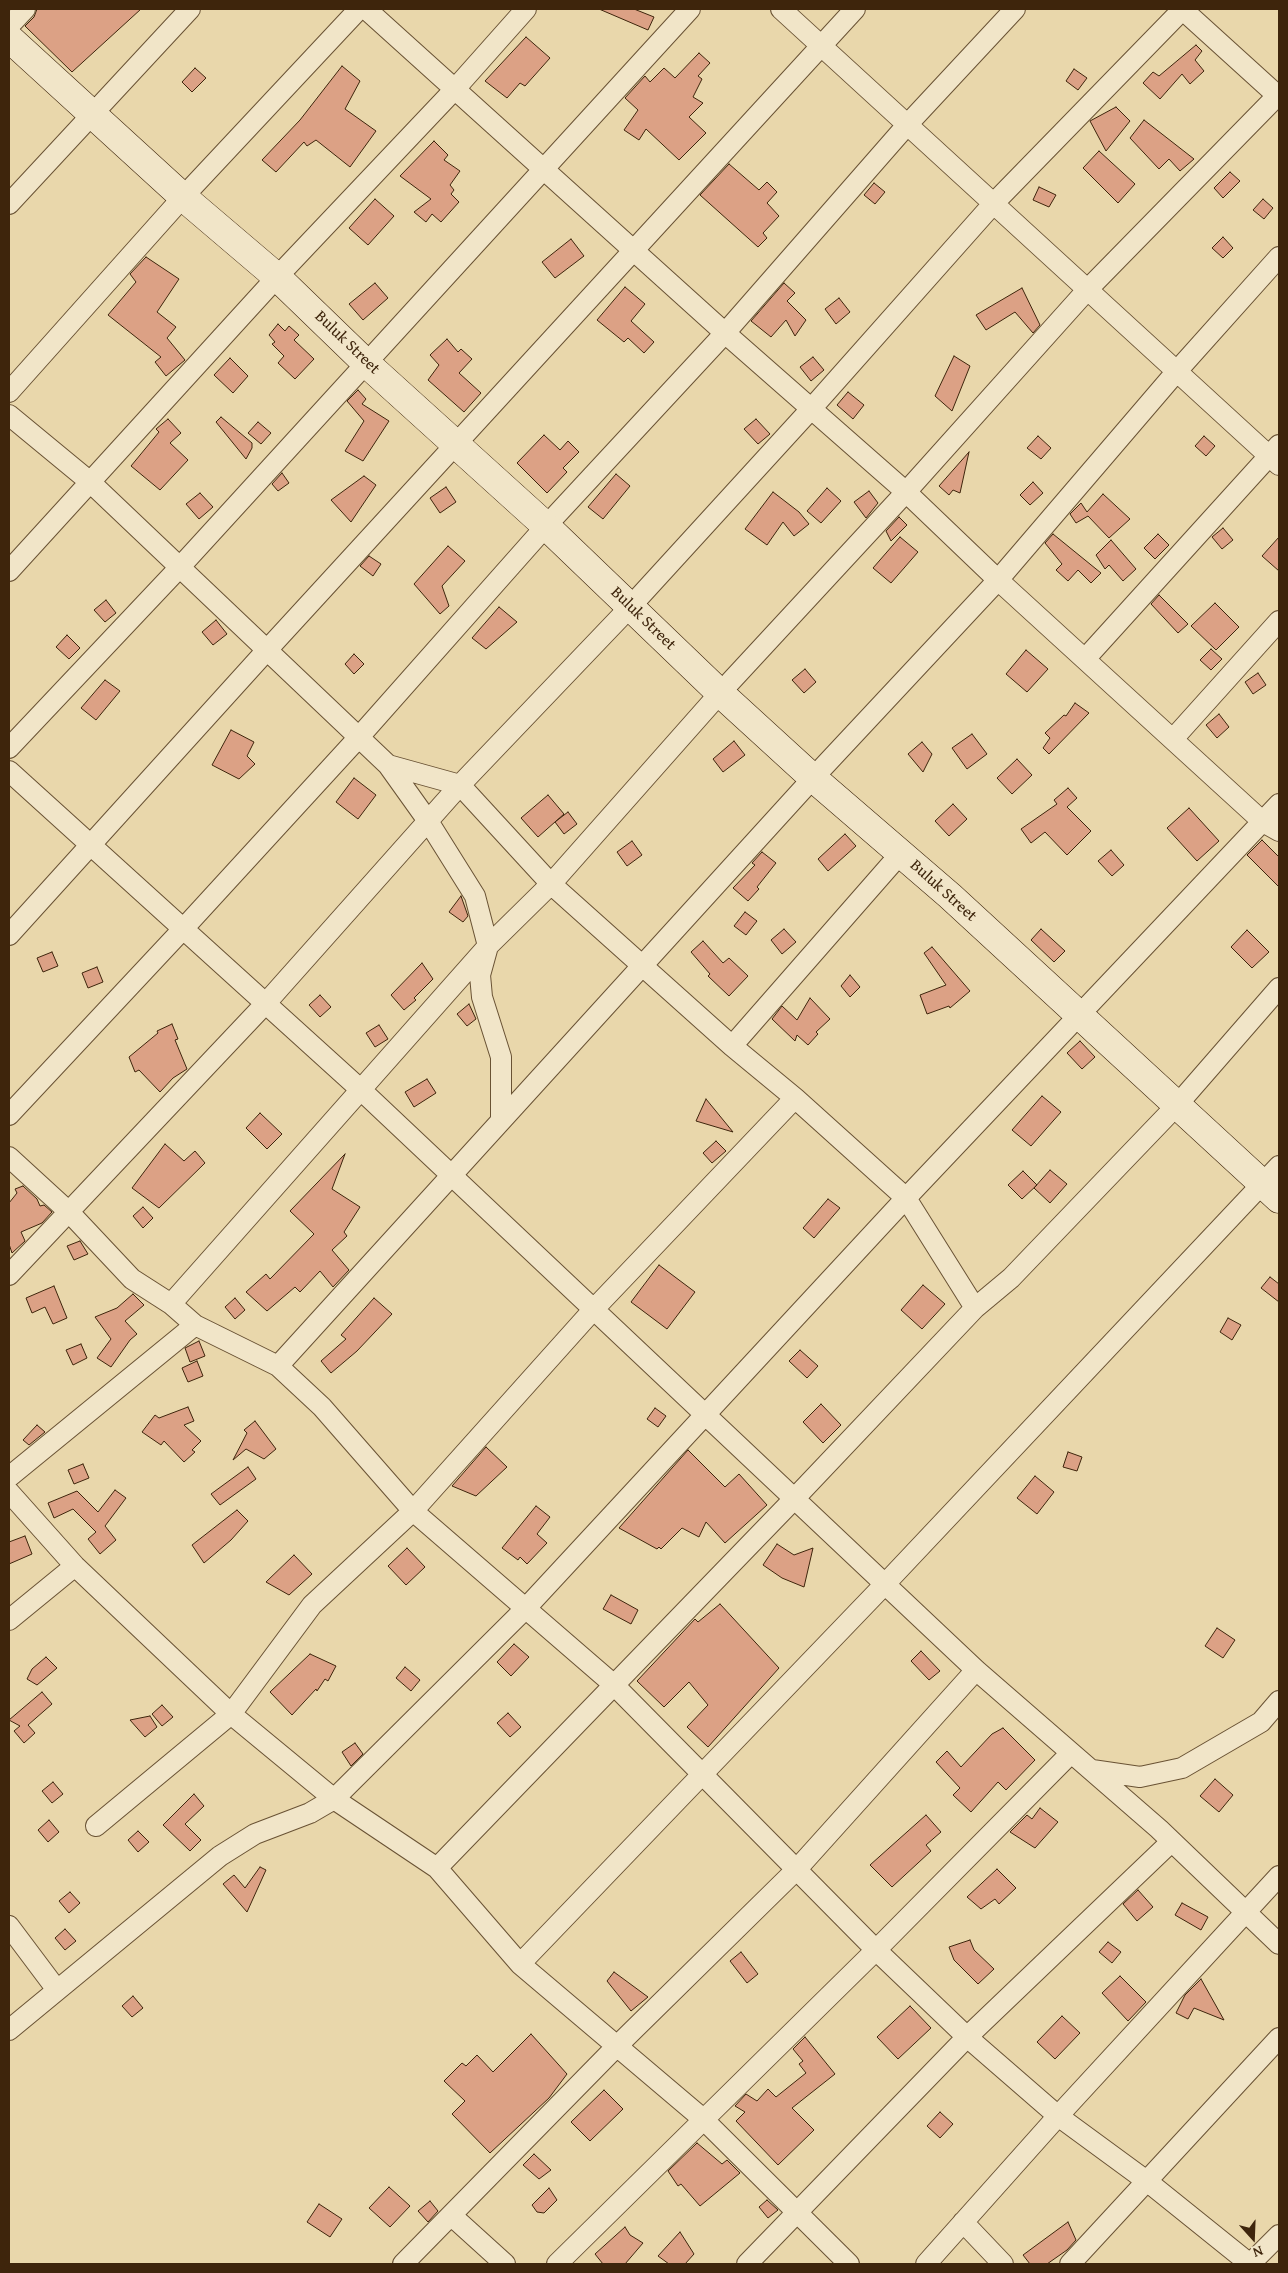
<!DOCTYPE html>
<html>
<head>
<meta charset="utf-8">
<style>
  body { margin:0 }
  #map { position:relative; width:1288px; height:2273px; overflow:hidden; background:#e9d7ab; font-family:"Gentium Book Plus",serif }
  canvas { display:block }
  .frame { position:absolute; inset:0; border:10px solid #3e250c; pointer-events:none }
  .north { position:absolute; left:1228px; top:2213px; width:50px; height:50px; -webkit-text-stroke:4px #f1e5c8; paint-order:stroke; rotate:160deg; font-size:14px; font-weight:700; line-height:20px; text-align:center; color:#3e250c }
  .north::after { content:''; display:block; margin:auto; width:18px; height:22px; background:#3e250c; clip-path:polygon(50% 0,100% 100%,50% 72%,0 100%) }
</style>
</head>
<body>
<div id="map">
<canvas width="1288" height="2273"></canvas>
<div class="frame"></div>
<div class="north">N</div>
</div>
<script>
const g = document.querySelector('canvas').getContext('2d');
g.lineJoin = 'round';
function fillPath(path, color) { g.fillStyle = color; g.fill(path, 'evenodd'); }
const shape = rows => new Path2D(rows.map(r => 'M' + r).join(''));
function trace(path, color, width, dash) { g.strokeStyle = color; g.lineWidth = width; g.lineCap = dash ? 'butt' : 'round'; g.setLineDash(dash || []); g.stroke(path); }
function write(font, color, halo, rows, align = 'center') {
  g.font = font + ' "Gentium Book Plus",serif'; g.lineWidth = 4; g.setLineDash([]); g.textBaseline = 'middle'; g.strokeStyle = halo; g.fillStyle = color; for (const [text, x, y, turn = 0] of rows) {
    g.save(); g.translate(x, y); g.rotate((+turn || 0) * Math.PI / 180); g.textAlign = isNaN(turn) ? turn : align; if (halo) g.strokeText(text, 0, 0); g.fillText(text, 0, 0); g.restore();
  }
}
const building = shape([
  [37,9,141,9,72,72,25,26,34,17,37,9],
  [599,9,634,9,654,17,648,30,599,9],
  [526,37,550,58,525,86,520,83,507,98,485,81,526,37],
  [1196,45,1202,51,1195,60,1204,71,1190,84,1182,74,1160,99,1143,83,1153,72,1159,76,1196,45],
  [699,53,710,63,698,76,702,79,693,97,703,103,689,117,706,133,679,160,646,129,639,140,624,130,638,110,625,98,645,76,650,82,664,68,675,78,699,53],
  [342,66,360,81,345,109,376,131,350,167,316,140,307,146,304,142,276,172,262,160,300,120,342,66],
  [195,68,206,78,192,92,182,82,195,68],
  [1074,69,1087,78,1078,90,1066,81,1074,69],
  [1116,107,1130,121,1106,151,1090,121,1116,107],
  [1144,120,1194,159,1180,171,1169,159,1159,169,1130,138,1144,120],
  [434,141,448,155,444,160,460,171,450,185,454,190,451,194,459,202,441,222,432,214,426,222,414,212,431,199,400,176,434,141],
  [1099,151,1135,184,1118,203,1083,168,1099,151],
  [729,164,759,190,767,182,777,192,767,203,779,216,763,233,767,238,758,247,700,195,729,164],
  [1230,172,1240,181,1223,198,1214,188,1230,172],
  [874,183,885,192,875,204,864,195,874,183],
  [1039,187,1056,195,1049,207,1033,200,1039,187],
  [375,199,394,216,368,245,349,228,375,199],
  [1263,199,1273,208,1264,219,1253,210,1263,199],
  [1223,237,1233,248,1223,258,1212,248,1223,237],
  [571,239,584,256,555,278,542,262,571,239],
  [146,257,179,279,157,312,176,327,167,338,185,360,166,376,155,362,161,357,108,315,136,282,130,274,146,257],
  [375,283,388,298,363,320,349,304,375,283],
  [784,283,795,293,787,301,806,320,795,336,786,320,771,337,751,321,784,283],
  [625,287,645,304,631,321,654,342,644,353,628,338,624,342,597,320,625,287],
  [1022,288,1040,325,1033,333,1015,312,986,330,976,315,1022,288],
  [839,298,850,312,836,324,825,309,839,298],
  [278,324,285,331,289,326,299,335,294,340,314,359,295,379,278,363,284,356,272,344,275,342,269,335,278,324],
  [447,339,458,352,461,349,472,359,459,373,481,393,464,412,428,380,439,365,430,355,447,339],
  [954,356,970,366,952,411,935,396,954,356],
  [813,357,824,370,811,381,800,367,813,357],
  [230,358,248,376,233,393,214,375,230,358],
  [358,390,366,399,362,404,389,421,363,461,345,451,364,421,347,401,358,390],
  [848,392,864,405,853,419,837,405,848,392],
  [221,417,252,443,252,448,246,459,216,422,221,417],
  [168,419,181,433,170,443,188,460,160,490,131,466,159,432,156,429,168,419],
  [756,419,770,434,758,444,744,429,756,419],
  [258,422,271,433,261,444,248,433,258,422],
  [544,435,560,450,568,441,579,452,563,468,567,472,547,493,517,463,544,435],
  [1038,436,1051,448,1041,459,1027,448,1038,436],
  [1204,436,1215,446,1206,456,1195,446,1204,436],
  [969,452,960,493,953,490,949,495,939,486,969,452],
  [282,473,289,483,278,491,272,484,282,473],
  [616,474,630,486,603,519,588,507,616,474],
  [364,476,376,485,351,522,331,500,364,476],
  [1033,482,1043,493,1030,505,1020,495,1033,482],
  [446,487,456,502,440,513,430,498,446,487],
  [827,488,841,501,821,523,807,511,827,488],
  [869,491,878,503,866,518,854,502,869,491],
  [773,492,799,512,809,524,794,536,783,522,767,545,745,529,773,492],
  [200,493,213,507,199,519,186,504,200,493],
  [1103,494,1130,519,1109,538,1088,516,1076,523,1070,514,1081,503,1087,512,1103,494],
  [899,517,907,525,891,541,886,531,899,517],
  [1223,528,1233,540,1222,549,1212,537,1223,528],
  [1053,534,1101,573,1091,583,1078,570,1068,581,1056,570,1062,564,1045,543,1053,534],
  [1158,534,1169,545,1155,559,1144,548,1158,534],
  [900,537,918,552,891,583,873,568,900,537],
  [1279,537,1279,571,1262,556,1279,537],
  [1111,540,1136,569,1123,581,1109,565,1105,569,1096,555,1111,540],
  [448,546,465,561,442,586,449,606,440,614,414,584,448,546],
  [369,556,381,564,373,576,360,566,369,556],
  [1159,595,1188,624,1178,633,1151,604,1159,595],
  [106,600,116,613,105,622,94,610,106,600],
  [1215,603,1239,627,1216,650,1191,626,1215,603],
  [499,607,517,622,486,649,472,638,499,607],
  [216,620,227,634,213,645,202,632,216,620],
  [67,635,80,648,69,659,56,647,67,635],
  [1211,649,1222,659,1211,670,1200,660,1211,649],
  [1026,650,1048,669,1027,692,1006,674,1026,650],
  [354,654,364,664,354,674,345,664,354,654],
  [805,669,816,682,804,693,792,680,805,669],
  [1258,673,1266,685,1253,694,1245,682,1258,673],
  [105,680,120,691,96,720,81,708,105,680],
  [1075,703,1089,713,1049,754,1043,748,1050,738,1045,733,1064,715,1066,716,1075,703],
  [1219,714,1229,727,1217,738,1206,725,1219,714],
  [231,730,254,742,247,756,255,764,239,779,212,765,231,730],
  [972,734,987,754,967,769,952,748,972,734],
  [734,741,745,755,723,772,713,759,734,741],
  [922,742,932,754,923,772,908,754,922,742],
  [1017,759,1032,775,1012,794,997,778,1017,759],
  [354,778,376,795,358,819,336,802,354,778],
  [1068,788,1077,798,1067,807,1091,831,1067,855,1045,832,1031,843,1021,829,1057,804,1054,800,1068,788],
  [548,795,564,814,538,837,521,818,548,795],
  [953,804,967,819,949,836,935,821,953,804],
  [1189,808,1219,841,1197,861,1167,828,1189,808],
  [568,812,577,824,564,834,555,822,568,812],
  [845,834,856,846,828,871,818,859,845,834],
  [1262,840,1279,857,1279,887,1247,855,1262,840],
  [632,841,642,855,627,866,617,852,632,841],
  [1111,850,1124,865,1112,876,1098,861,1111,850],
  [762,852,776,863,757,887,759,889,748,901,733,888,755,865,752,863,762,852],
  [461,896,468,916,463,922,449,912,461,896],
  [745,912,757,921,746,935,734,926,745,912],
  [784,929,796,942,782,954,771,940,784,929],
  [1041,929,1065,951,1054,962,1031,940,1041,929],
  [1247,930,1269,952,1252,968,1231,947,1247,930],
  [703,941,723,963,729,958,748,976,729,996,708,976,710,974,691,952,703,941],
  [932,947,970,991,950,1008,949,1006,927,1014,920,995,946,985,924,953,932,947],
  [52,952,58,966,43,972,37,958,52,952],
  [422,963,433,979,414,998,416,1000,404,1010,391,995,422,963],
  [97,967,103,982,88,988,82,973,97,967],
  [850,975,860,987,850,997,841,986,850,975],
  [320,995,331,1007,320,1017,309,1005,320,995],
  [810,998,830,1019,816,1032,818,1034,808,1045,797,1035,795,1041,772,1019,782,1006,797,1020,810,998],
  [469,1004,476,1019,467,1026,457,1014,469,1004],
  [172,1024,178,1039,175,1040,187,1069,173,1078,160,1092,139,1070,135,1072,129,1057,158,1033,157,1031,172,1024],
  [379,1025,388,1039,375,1047,366,1033,379,1025],
  [1080,1041,1095,1057,1082,1069,1067,1053,1080,1041],
  [427,1079,436,1093,414,1107,405,1092,427,1079],
  [1042,1096,1061,1112,1031,1146,1012,1130,1042,1096],
  [706,1099,733,1132,696,1121,706,1099],
  [260,1113,282,1134,267,1149,246,1128,260,1113],
  [716,1141,726,1151,712,1163,703,1153,716,1141],
  [165,1144,184,1161,195,1151,205,1163,159,1208,132,1188,165,1144],
  [345,1154,332,1189,360,1207,344,1232,347,1236,332,1250,349,1270,333,1287,320,1271,300,1292,295,1287,267,1311,246,1292,266,1274,270,1279,314,1234,290,1211,345,1154],
  [1050,1170,1067,1184,1050,1203,1034,1188,1050,1170],
  [1023,1171,1037,1185,1022,1199,1008,1185,1023,1171],
  [23,1186,37,1199,40,1206,44,1205,52,1212,42,1223,21,1232,25,1241,12,1253,9,1244,9,1203,17,1193,15,1189,23,1186],
  [828,1199,840,1208,814,1238,803,1228,828,1199],
  [143,1207,153,1218,143,1228,133,1216,143,1207],
  [80,1241,88,1254,74,1260,67,1246,80,1241],
  [659,1265,695,1292,667,1329,631,1302,659,1265],
  [1270,1277,1279,1284,1279,1302,1261,1288,1270,1277],
  [923,1285,945,1304,922,1329,901,1310,923,1285],
  [54,1286,67,1318,53,1324,45,1307,32,1313,26,1298,54,1286],
  [133,1294,144,1305,125,1321,137,1334,130,1340,111,1367,97,1358,111,1339,95,1317,117,1308,133,1294],
  [235,1298,245,1310,235,1319,225,1307,235,1298],
  [374,1298,392,1314,357,1351,331,1373,321,1361,346,1339,341,1335,374,1298],
  [1228,1318,1241,1325,1232,1340,1220,1332,1228,1318],
  [199,1341,205,1356,190,1362,185,1348,199,1341],
  [81,1344,87,1358,73,1365,66,1350,81,1344],
  [800,1350,818,1366,807,1378,789,1361,800,1350],
  [197,1361,203,1376,188,1382,182,1368,197,1361],
  [821,1404,841,1425,823,1443,803,1422,821,1404],
  [188,1407,194,1421,184,1425,201,1441,192,1450,195,1452,184,1462,164,1441,161,1445,142,1432,155,1415,159,1418,188,1407],
  [655,1408,666,1416,658,1427,647,1419,655,1408],
  [255,1421,276,1449,264,1459,246,1449,233,1460,247,1433,244,1430,255,1421],
  [37,1425,45,1432,29,1445,23,1440,37,1425],
  [486,1447,507,1467,476,1496,452,1486,486,1447],
  [688,1450,725,1487,739,1474,767,1505,725,1543,706,1522,699,1537,682,1528,661,1549,659,1547,657,1549,619,1528,688,1450],
  [1068,1452,1082,1457,1077,1471,1063,1467,1068,1452],
  [83,1464,89,1478,74,1484,68,1470,83,1464],
  [248,1467,256,1479,220,1505,211,1494,248,1467],
  [1035,1476,1054,1492,1037,1514,1017,1498,1035,1476],
  [115,1490,126,1498,105,1526,116,1540,100,1554,88,1539,96,1532,73,1509,54,1518,48,1503,77,1491,98,1512,115,1490],
  [536,1506,550,1517,537,1534,547,1543,527,1564,520,1557,518,1560,502,1548,536,1506],
  [237,1510,248,1521,231,1540,204,1563,192,1545,237,1510],
  [25,1536,32,1554,9,1564,9,1542,25,1536],
  [777,1544,794,1555,813,1548,804,1587,782,1578,763,1565,777,1544],
  [407,1548,425,1567,406,1585,388,1566,407,1548],
  [294,1555,312,1574,289,1595,266,1582,294,1555],
  [611,1595,638,1610,631,1624,603,1609,611,1595],
  [720,1604,779,1668,708,1747,687,1727,708,1705,689,1682,664,1707,637,1681,695,1619,698,1622,720,1604],
  [1217,1628,1235,1640,1223,1658,1205,1646,1217,1628],
  [514,1644,529,1657,511,1676,497,1662,514,1644],
  [921,1651,940,1671,929,1680,911,1661,921,1651],
  [310,1654,336,1666,328,1681,325,1679,317,1691,316,1689,292,1715,270,1692,310,1654],
  [46,1657,57,1668,37,1685,27,1679,32,1669,46,1657],
  [405,1667,420,1680,411,1691,396,1678,405,1667],
  [42,1692,52,1704,28,1725,35,1733,24,1743,14,1731,20,1726,9,1720,42,1692],
  [162,1705,173,1717,162,1726,152,1714,162,1705],
  [508,1713,521,1727,510,1737,497,1723,508,1713],
  [150,1716,157,1727,145,1737,130,1720,150,1716],
  [1003,1728,1035,1760,1006,1790,998,1782,971,1812,953,1795,960,1788,936,1762,947,1751,961,1767,992,1734,1003,1728],
  [355,1743,363,1754,351,1766,342,1752,355,1743],
  [1215,1779,1233,1795,1219,1812,1200,1796,1215,1779],
  [53,1782,63,1794,52,1803,42,1791,53,1782],
  [194,1794,204,1806,185,1824,201,1840,190,1851,163,1825,194,1794],
  [1040,1808,1058,1822,1035,1848,1010,1832,1027,1815,1032,1819,1040,1808],
  [926,1815,941,1832,926,1845,931,1851,892,1887,870,1865,926,1815],
  [49,1820,59,1832,48,1842,38,1830,49,1820],
  [138,1831,149,1842,138,1852,128,1840,138,1831],
  [260,1867,266,1870,247,1912,223,1884,234,1875,245,1888,260,1867],
  [997,1869,1016,1888,999,1904,995,1899,981,1909,967,1897,997,1869],
  [1138,1890,1153,1907,1137,1921,1123,1904,1138,1890],
  [70,1892,80,1903,69,1913,59,1901,70,1892],
  [1182,1903,1208,1917,1201,1930,1175,1915,1182,1903],
  [65,1929,76,1941,65,1950,55,1938,65,1929],
  [970,1940,974,1950,994,1969,978,1984,954,1960,949,1947,970,1940],
  [1108,1942,1121,1952,1112,1963,1099,1952,1108,1942],
  [741,1952,758,1974,747,1983,730,1961,741,1952],
  [614,1972,648,1997,631,2011,607,1981,614,1972],
  [1120,1976,1146,2002,1128,2021,1102,1993,1120,1976],
  [1201,1979,1224,2020,1194,2008,1188,2019,1176,2013,1185,1995,1201,1979],
  [133,1996,143,2008,132,2017,122,2006,133,1996],
  [910,2006,931,2028,898,2059,877,2037,910,2006],
  [1062,2016,1080,2033,1055,2059,1037,2042,1062,2016],
  [531,2034,567,2074,549,2098,490,2153,452,2114,465,2101,444,2081,462,2063,466,2066,477,2055,493,2072,531,2034],
  [805,2037,835,2074,792,2108,814,2130,778,2165,736,2121,745,2112,735,2106,746,2094,757,2101,768,2089,776,2097,806,2073,799,2064,803,2061,793,2049,805,2037],
  [604,2090,623,2109,590,2141,571,2122,604,2090],
  [940,2112,953,2124,940,2138,927,2126,940,2112],
  [697,2143,722,2164,727,2160,740,2173,700,2206,681,2184,678,2186,668,2171,697,2143],
  [534,2154,551,2170,539,2179,523,2165,534,2154],
  [389,2187,410,2206,390,2227,369,2208,389,2187],
  [549,2188,557,2200,544,2213,537,2212,532,2205,549,2188],
  [767,2200,778,2210,768,2218,759,2207,767,2200],
  [430,2201,438,2211,428,2222,418,2211,430,2201],
  [319,2204,342,2219,330,2237,307,2222,319,2204],
  [1068,2222,1076,2240,1067,2250,1047,2264,1030,2264,1023,2255,1068,2222],
  [625,2227,630,2235,643,2243,625,2264,603,2264,595,2254,625,2227],
  [680,2232,694,2254,685,2264,669,2264,658,2256,680,2232]
]);
fillPath(building, '#dca185');
trace(building, '#3e250c', 1);
const street = shape([
  [366,9,725,333,906,492,998,580,1263,822,1279,831],
  [781,9,1279,465],
  [1182,9,1279,97],
  [9,26,25,9],
  [9,204,190,9],
  [9,392,183,197,359,9],
  [9,415,89,481,388,765,460,785,551,884,732,1046,795,1098,906,1198,975,1308],
  [9,571,277,277,454,90,526,9],
  [1085,659,1279,445],
  [1173,739,1279,621],
  [9,748,179,568,690,9],
  [388,765,428,821,475,896,488,946,480,975,482,997,501,1057,501,1121],
  [9,771,360,1089,976,1670,1159,1829,1279,1944],
  [9,935,267,650,855,9],
  [732,1046,901,853],
  [9,1115,183,929,359,737,546,526,725,333,907,125,1015,9],
  [9,1157,69,1212,132,1279,171,1304,195,1325,278,1366,322,1407,413,1511,613,1684,876,1950,967,2037,1058,2116,1148,2182,1250,2264,1279,2235],
  [9,1275,266,1003,460,785,631,606,811,409,993,204,1183,9],
  [171,1304,488,946,551,884,720,693,906,492,1088,289,1279,94],
  [278,1366,813,778,998,580,1177,371,1279,257],
  [9,1477,195,1325],
  [9,1492,75,1566,231,1714,334,1799,437,1868,520,1964,703,2119,849,2264],
  [9,1620,75,1566],
  [1092,1770,1140,1777,1182,1768,1261,1722,1279,1701],
  [96,1826,231,1714,312,1605,413,1511,593,1310,795,1098],
  [437,1868,794,1499,975,1308,1011,1278,1178,1104,1279,988],
  [9,1926,57,1990],
  [520,1964,885,1584,1279,1166],
  [9,2030,220,1856,255,1834,310,1813,334,1799,526,1608,906,1198,1279,804],
  [452,2216,505,2264],
  [963,2222,1003,2264],
  [403,2264,616,2047,797,1869,976,1670],
  [557,2264,876,1950,1071,1753],
  [747,2264,967,2037,1171,1842],
  [926,2264,1058,2116,1279,1876],
  [1070,2264,1279,2038]
]);
const secondary = shape([
  [9,38,183,197,277,277,367,364,546,526,720,693,813,778,950,896,1279,1199]
]);
trace(street, '#695234', 22);
trace(secondary, '#3e250c', 29);
trace(street, '#f1e5c8', 20);
trace(secondary, '#f1e5c8', 28);
write('16px', '#3e250c', '#f1e5c8', [
  ["Buluk Street",347,343,44],
  ["Buluk Street",643,619,44],
  ["Buluk Street",943,891,42]
]);
</script>
</body>
</html>
